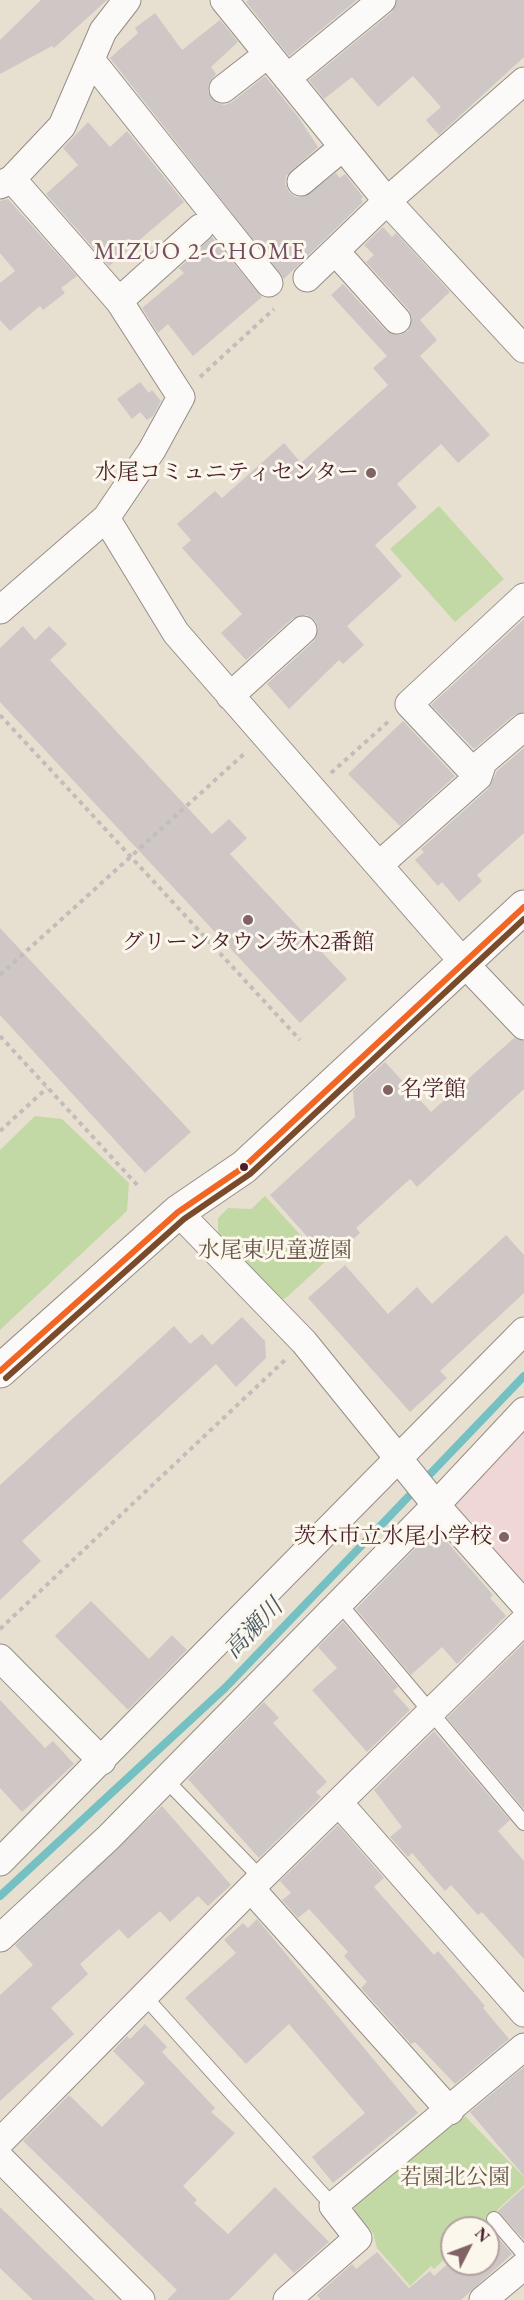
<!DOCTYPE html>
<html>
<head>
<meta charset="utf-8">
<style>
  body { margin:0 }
  #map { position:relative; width:524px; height:2300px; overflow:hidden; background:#e7e0d0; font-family:"EB Garamond",serif }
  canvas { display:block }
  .north { position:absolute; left:440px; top:2216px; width:60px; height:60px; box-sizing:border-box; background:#fbf7ec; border:2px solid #b4a19f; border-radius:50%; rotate:48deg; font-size:16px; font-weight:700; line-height:24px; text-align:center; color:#4a1f2b }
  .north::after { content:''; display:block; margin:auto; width:21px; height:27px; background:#816365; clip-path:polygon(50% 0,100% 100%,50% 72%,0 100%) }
</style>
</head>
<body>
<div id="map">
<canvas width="524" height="2300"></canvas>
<div class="north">N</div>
</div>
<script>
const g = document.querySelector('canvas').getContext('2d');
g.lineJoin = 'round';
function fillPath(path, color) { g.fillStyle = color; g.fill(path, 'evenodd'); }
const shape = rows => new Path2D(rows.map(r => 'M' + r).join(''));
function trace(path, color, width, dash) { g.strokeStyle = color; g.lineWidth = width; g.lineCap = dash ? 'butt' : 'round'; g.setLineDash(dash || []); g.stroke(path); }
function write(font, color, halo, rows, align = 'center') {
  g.font = font + ' "EB Garamond","Noto Serif JP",serif'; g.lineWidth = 6; g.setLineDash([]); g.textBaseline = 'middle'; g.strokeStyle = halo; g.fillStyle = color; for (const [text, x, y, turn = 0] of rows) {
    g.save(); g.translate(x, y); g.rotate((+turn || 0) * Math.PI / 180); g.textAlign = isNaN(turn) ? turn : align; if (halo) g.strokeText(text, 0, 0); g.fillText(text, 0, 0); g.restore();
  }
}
fillPath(shape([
  [524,1415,524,1582,445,1493]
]), '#efd7d6');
fillPath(shape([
  [439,506,504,579,455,622,390,549],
  [35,1116,62,1119,129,1183,127,1211,0,1330,0,1150],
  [265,1196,325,1262,286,1298,279,1300,218,1234,218,1218,228,1208,251,1209],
  [463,2114,524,2177,524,2185,478,2228,452,2228,452,2252,434,2269,431,2266,410,2286,377,2248,373,2233,355,2211,354,2198]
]), '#c3d9a5');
trace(shape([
  [0,1896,225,1688,524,1376]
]), '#74c0c3', 8);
fillPath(shape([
  [41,0,107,0,54,48,52,46,0,74,0,40],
  [249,0,357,0,289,56,246,2],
  [397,0,524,0,524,57,439,135,426,120,441,107,413,76,378,107,352,77,324,99,309,80,392,12],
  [155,13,182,50,220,20,238,42,211,67,216,74,209,83,208,92,217,103,225,105,232,102,265,76,299,118,318,147,286,176,285,184,289,192,296,197,304,197,336,173,340,178,345,174,363,197,361,199,363,202,284,279,110,58,138,33,135,28],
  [88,122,110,147,127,131,184,202,109,266,46,194,78,165,63,148],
  [8,199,77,276,61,288,65,293,43,310,40,306,10,331,0,320,0,283,15,271,0,253,0,201],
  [383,227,392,237,396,233,450,292,420,320,437,340,420,356,490,435,458,463,441,444,397,484,417,507,375,545,402,576,347,626,364,645,343,664,339,660,289,709,267,684,314,641,318,627,315,620,307,615,293,618,246,660,221,633,242,614,182,548,191,540,177,524,215,491,222,498,284,443,301,463,388,385,373,368,387,356,331,295,343,284,386,331,400,335,408,331,412,317,409,310,366,262,374,255,364,245],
  [212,237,262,297,193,356,168,324,158,333,142,308,184,273,179,268],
  [140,382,149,393,152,390,161,401,153,416,147,420,140,412,132,419,117,399],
  [524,619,524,712,514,715,474,749,431,705],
  [23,626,35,640,49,626,67,644,50,660,212,834,229,819,247,838,230,854,347,979,300,1023,0,702,0,648],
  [403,721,455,776,400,826,348,774],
  [524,748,524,833,477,875,482,881,459,902,442,882,438,886,415,860,424,852,421,849,488,789,497,771],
  [0,928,191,1132,145,1173,0,1015],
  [514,1038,524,1041,524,1089,417,1187,410,1179,356,1228,360,1233,329,1261,270,1195,355,1117,353,1091,385,1062,431,1112],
  [506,1235,524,1255,524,1293,440,1371,447,1378,410,1412,308,1298,345,1265,388,1314,417,1287,432,1304],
  [242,1317,265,1341,266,1358,236,1387,216,1364,22,1541,41,1561,0,1600,0,1485,174,1326,190,1344,202,1334,212,1345],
  [435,1528,493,1595,490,1598,506,1616,457,1664,442,1647,411,1675,356,1609],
  [91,1601,149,1659,172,1635,187,1650,128,1710,55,1636],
  [343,1622,398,1687,393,1691,410,1710,367,1752,312,1690,337,1668,318,1647],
  [524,1643,524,1808,523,1808,447,1718],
  [0,1700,45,1748,53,1741,74,1764,22,1812,0,1788],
  [264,1702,279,1718,273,1723,327,1782,316,1792,321,1797,259,1858,188,1779],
  [434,1731,510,1820,498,1831,524,1861,524,1959,482,1912,478,1915,451,1885,445,1891,412,1853,408,1857,390,1837,402,1827,374,1790],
  [162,1806,231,1885,208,1906,198,1896,170,1922,160,1911,128,1939,119,1929,80,1964,88,1974,51,2008,74,2034,0,2101,0,1995,33,1965,15,1945],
  [338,1825,384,1878,374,1887,434,1955,438,1951,485,2006,483,2008,509,2039,455,2084,415,2042,411,2044,361,1988,367,1982,344,1956,348,1952,309,1909,298,1918,282,1900,291,1893,280,1881],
  [257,1919,418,2113,333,2183,312,2157,365,2113,289,2024,246,2064,185,1998,236,1953,224,1940,243,1923,248,1928],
  [145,2024,167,2047,162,2052,215,2108,211,2112,235,2133,183,2186,197,2200,194,2203,228,2234,275,2187,329,2242,294,2273,275,2253,229,2300,167,2300,177,2290,23,2141,69,2095,102,2127,145,2083,113,2051,127,2036,130,2039],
  [524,2067,524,2176,470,2112],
  [524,2187,524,2240,498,2211],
  [0,2207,95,2300,33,2300,0,2268],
  [488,2226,512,2254,461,2300,321,2300,317,2295,352,2264,356,2269,377,2252,409,2288,430,2271,434,2276,452,2260,452,2264,488,2264]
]), '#cfc6c6');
const lane = shape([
  [339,1603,524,1823],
  [165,1779,261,1878],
  [145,1997,333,2206],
  [494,2219,524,2254]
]);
const street = shape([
  [224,0,387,201,524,349],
  [91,60,269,283],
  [287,78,382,0],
  [223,89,268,54],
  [12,179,119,301,181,397,152,450,106,518],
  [301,182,343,147],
  [0,185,12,179,62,126,103,31,127,0],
  [335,251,397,320],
  [307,278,387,201,524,81],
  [119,301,200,228],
  [0,610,106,518,176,633,464,963,524,1026],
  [230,696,303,630],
  [478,777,409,704,524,597],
  [379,865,478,777,483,762,524,727],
  [178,1212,304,1342,436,1505,524,1604],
  [0,1658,102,1761],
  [339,1803,524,2013],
  [0,1862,524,1331],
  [252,1890,450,2111],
  [0,1938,108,1838,436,1505,524,1411],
  [0,2142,261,1878,524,1621],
  [0,2158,141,2300],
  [287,2300,358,2238,333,2206,524,2047],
  [483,2300,524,2266]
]);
const secondary = shape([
  [0,1371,178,1212,244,1167,524,907]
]);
trace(lane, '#978d87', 16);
trace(street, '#978d87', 29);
trace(secondary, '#978d87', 35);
trace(shape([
  [200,377,274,309],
  [0,715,300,1040],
  [331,773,390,720],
  [0,975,245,753],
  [0,1036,140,1188],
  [0,1131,47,1088],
  [0,1629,286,1359]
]), '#c2bcbb', 4, [4.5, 4.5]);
trace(lane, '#fbfaf8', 14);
trace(street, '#fbfaf8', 27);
trace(secondary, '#fbfaf8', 33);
trace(shape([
  [0,1371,178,1212,244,1167,524,907]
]), '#f26522', 6);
trace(shape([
  [6,1378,184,1219,250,1174,524,919]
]), '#7a4b2a', 6);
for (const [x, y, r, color] of [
  [371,473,6,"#816365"],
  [248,920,6,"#816365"],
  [388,1090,6,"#816365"],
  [244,1167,5,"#4a1f2b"],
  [504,1537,6,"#816365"]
]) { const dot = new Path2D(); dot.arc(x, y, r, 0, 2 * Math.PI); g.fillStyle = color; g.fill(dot); trace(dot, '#fbf7ec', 2); }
write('22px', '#4a1f2b', '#fbf7ec', [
  ["水尾コミュニティセンター",359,473],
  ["グリーンタウン茨木2番館",248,943,"center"],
  ["名学館",400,1090,"left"],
  ["茨木市立水尾小学校",492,1537]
], 'right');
write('22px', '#655545', '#fbf7ec', [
  ["水尾東児童遊園",275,1251],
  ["若園北公園",455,2178]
]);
g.letterSpacing = '1.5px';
write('24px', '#744d63', '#fbf7ec', [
  ["MIZUO 2-CHOME",200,252]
]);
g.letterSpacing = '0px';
write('italic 24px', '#475a66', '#fbf7ec', [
  ["高瀬川",254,1629,-46]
]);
</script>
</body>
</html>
